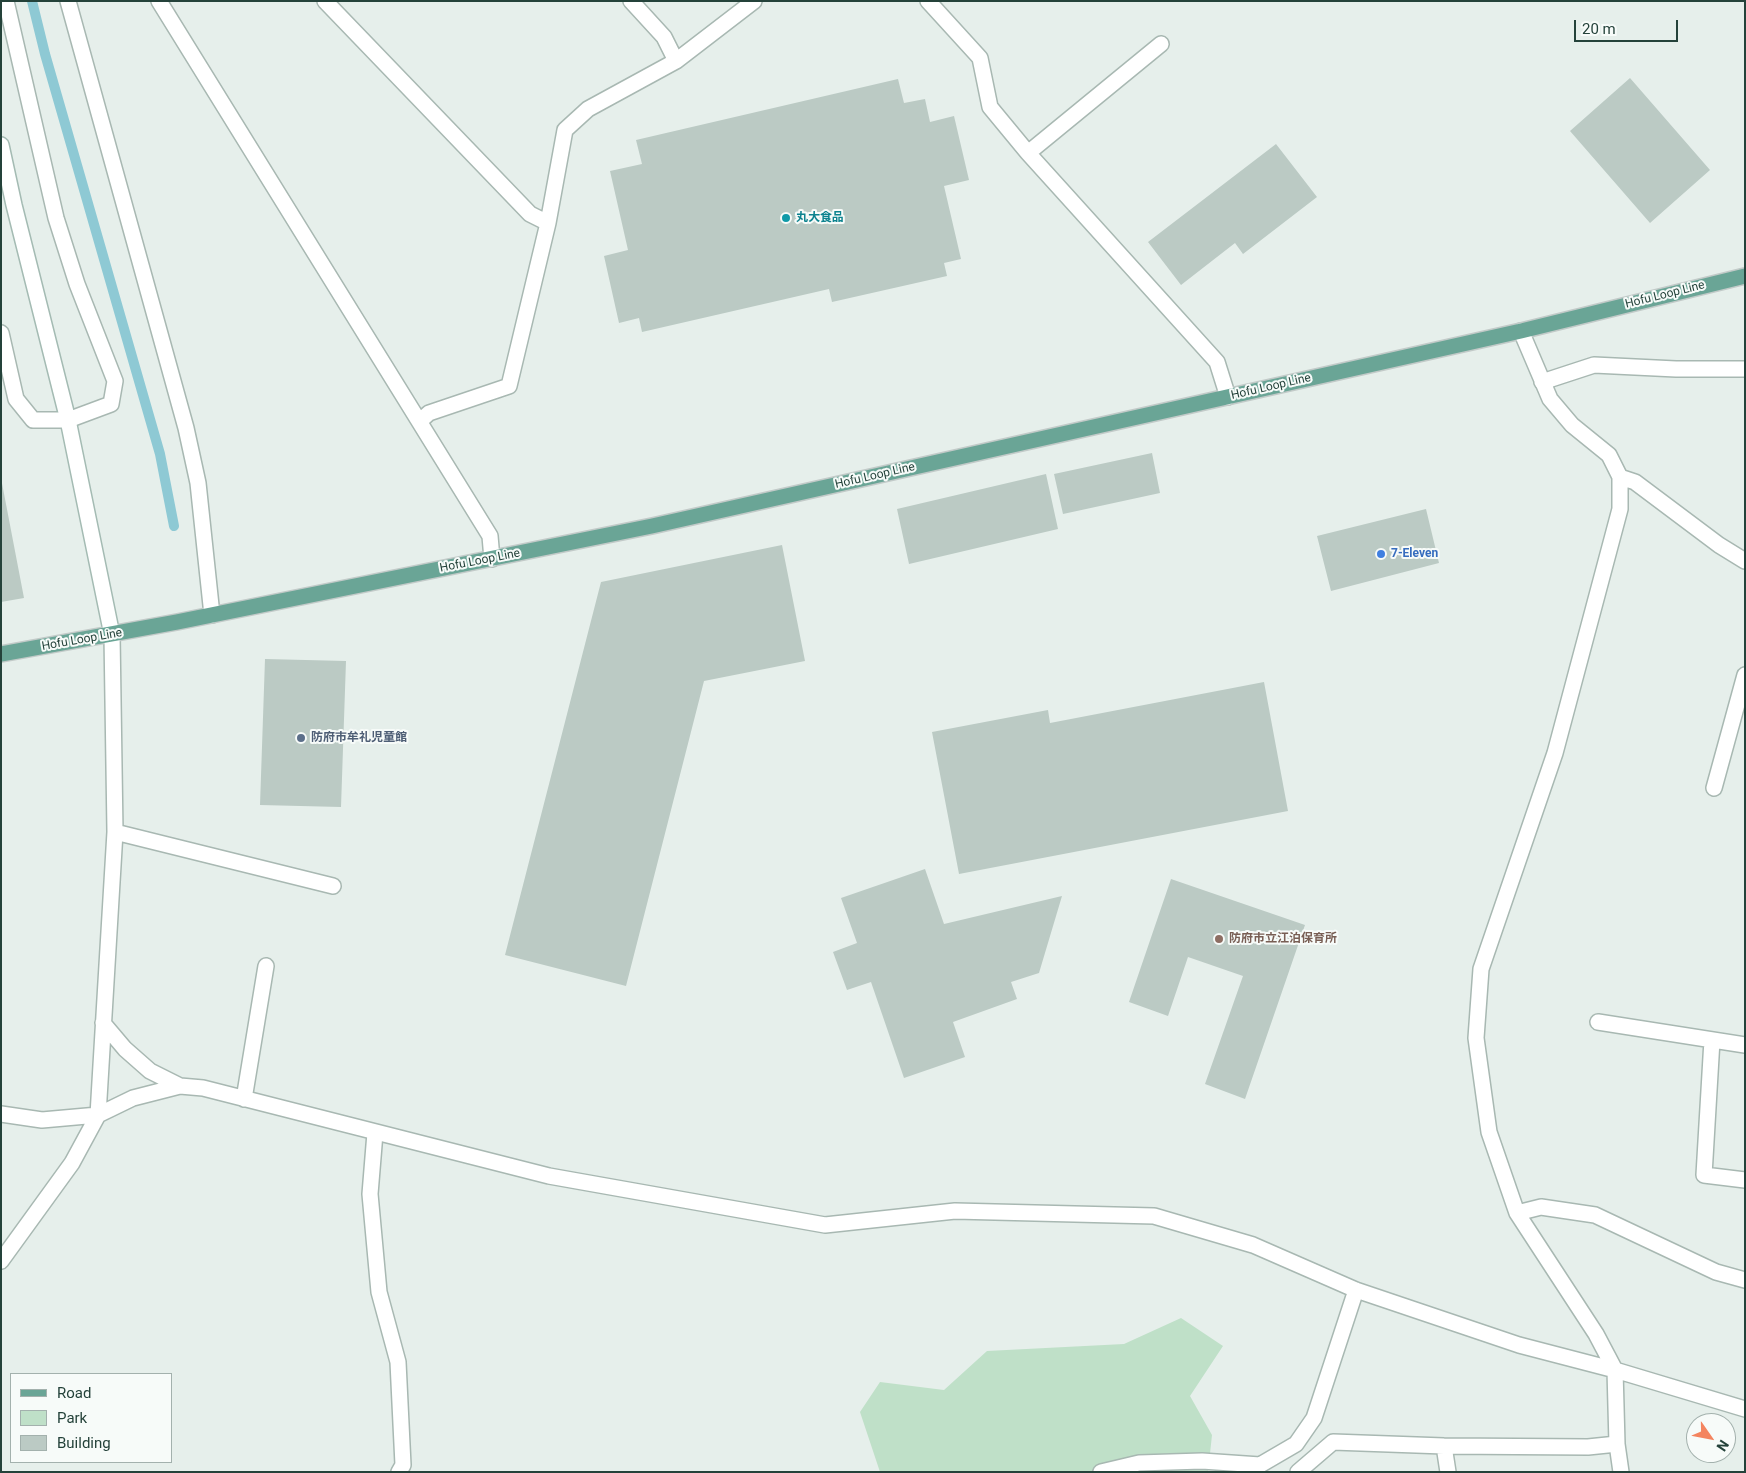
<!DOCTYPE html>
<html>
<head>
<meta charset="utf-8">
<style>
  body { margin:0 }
  #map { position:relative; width:1746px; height:1473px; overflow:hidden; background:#e6efeb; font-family:Roboto,sans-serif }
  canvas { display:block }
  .frame { position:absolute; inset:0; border:2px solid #24423a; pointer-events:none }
  .legend { position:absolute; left:10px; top:1373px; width:162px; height:90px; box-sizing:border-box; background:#f7fbf9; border:1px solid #a3b1ad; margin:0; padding:6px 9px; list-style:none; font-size:15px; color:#24423a }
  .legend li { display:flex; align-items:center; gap:10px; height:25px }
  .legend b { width:25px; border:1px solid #a3b1ad }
  .north { position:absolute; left:1686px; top:1413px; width:50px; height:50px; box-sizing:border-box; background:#f7fbf9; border:1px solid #a3b1ad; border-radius:50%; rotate:123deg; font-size:14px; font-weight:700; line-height:20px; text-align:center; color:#24423a }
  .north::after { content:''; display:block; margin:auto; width:18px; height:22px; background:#f4845f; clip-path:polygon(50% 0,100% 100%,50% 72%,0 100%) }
  .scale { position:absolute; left:1574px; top:20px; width:104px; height:22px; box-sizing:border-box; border:2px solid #24423a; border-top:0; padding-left:6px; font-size:15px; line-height:18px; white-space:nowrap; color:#24423a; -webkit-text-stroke:4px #f7fbf9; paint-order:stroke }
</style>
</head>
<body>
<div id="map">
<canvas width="1746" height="1473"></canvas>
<div class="frame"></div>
<ul class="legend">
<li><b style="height:6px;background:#6aa596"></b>Road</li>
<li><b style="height:14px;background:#bfe0c8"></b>Park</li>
<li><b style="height:14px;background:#bbcac4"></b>Building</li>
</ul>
<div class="north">N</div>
<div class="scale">20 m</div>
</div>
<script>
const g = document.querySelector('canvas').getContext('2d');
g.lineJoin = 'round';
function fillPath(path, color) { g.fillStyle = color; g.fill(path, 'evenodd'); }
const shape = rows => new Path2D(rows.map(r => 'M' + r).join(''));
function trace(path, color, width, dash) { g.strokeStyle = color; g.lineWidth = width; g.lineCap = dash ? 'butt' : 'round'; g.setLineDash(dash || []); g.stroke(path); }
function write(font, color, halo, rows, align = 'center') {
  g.font = font + ' Roboto,"Noto Sans JP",sans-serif'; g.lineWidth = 4; g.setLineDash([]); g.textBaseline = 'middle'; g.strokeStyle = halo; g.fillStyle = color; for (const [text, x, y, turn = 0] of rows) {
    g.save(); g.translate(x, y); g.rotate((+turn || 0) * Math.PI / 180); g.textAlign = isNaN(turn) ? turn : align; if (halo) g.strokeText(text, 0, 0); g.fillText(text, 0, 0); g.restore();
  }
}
fillPath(shape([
  [1181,1318,1223,1346,1190,1396,1212,1435,1208,1472,880,1472,860,1412,880,1382,944,1390,987,1351,1124,1344]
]), '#bfe0c8');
trace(shape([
  [32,1,45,54,160,454,174,526]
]), '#8ec9d4', 10);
fillPath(shape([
  [1630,78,1710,170,1650,223,1570,131],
  [898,79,904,103,925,99,930,122,954,116,969,180,944,186,961,259,944,263,947,276,832,302,829,289,642,332,639,318,619,323,604,256,628,250,610,171,642,164,636,140],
  [1276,144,1317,197,1243,254,1235,243,1181,285,1148,242],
  [1152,453,1160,493,1063,514,1054,474],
  [1046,474,1058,529,909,564,897,509],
  [1,478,24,598,1,602],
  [1426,509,1439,563,1331,591,1317,536],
  [782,545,805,661,704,681,626,986,505,955,601,582],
  [265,659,346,661,341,807,260,805],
  [1264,682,1288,811,959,874,932,732,1048,710,1050,723],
  [925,869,944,924,1062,896,1039,973,1011,982,1017,999,953,1022,965,1057,904,1078,871,982,847,990,833,952,857,943,841,898],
  [1171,879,1305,925,1245,1099,1205,1084,1243,976,1188,957,1168,1016,1129,1002]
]), '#bbcac4');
const street = shape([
  [68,1,186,428,198,483,212,615],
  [159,1,490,536,492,559],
  [325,1,530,214,548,223],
  [631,1,664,37,676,61],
  [928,1,980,58,990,107,1028,153,1217,362,1228,397],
  [1028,153,1161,44],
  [1521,331,1550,399,1572,425,1609,455,1620,477,1620,509,1555,753,1481,969,1476,1038,1489,1132,1517,1213,1596,1334,1615,1370,1617,1444,1621,1472],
  [1,333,16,399,33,420,68,420,111,404,115,381,77,284,56,218,6,1],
  [1542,382,1594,365,1676,369,1745,369],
  [420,421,429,413,509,386,548,223,565,130,588,109,676,61,754,1],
  [1620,477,1635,482,1719,545,1745,561],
  [1714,788,1745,675],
  [115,832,333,886],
  [1598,1022,1745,1045],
  [103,1023,125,1049,150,1071,180,1086,203,1088,549,1176,825,1225,955,1211,1154,1216,1253,1245,1356,1290,1519,1345,1615,1370,1745,1409],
  [1712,1040,1704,1175,1745,1180],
  [244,1099,266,966],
  [1,1114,42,1120,98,1115,133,1098,180,1086],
  [375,1133,370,1194,379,1292,398,1362,403,1465,399,1472],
  [1517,1213,1541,1207,1595,1215,1716,1272,1745,1280],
  [1,1261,72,1163,98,1115,115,832,112,635],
  [1444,1446,1448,1472],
  [1101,1472,1139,1463,1202,1461,1260,1465,1296,1444,1314,1418,1356,1290],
  [1298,1472,1333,1442,1444,1446,1588,1447,1617,1444]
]);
const secondary = shape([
  [1,145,14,205,68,420,112,635]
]);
const primary = shape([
  [1,654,177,622,652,526,1521,331,1745,276]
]);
trace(street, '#a8b8b2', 18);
trace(secondary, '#a4bbb3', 18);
trace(primary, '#c2cac8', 18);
trace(street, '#fff', 15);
trace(secondary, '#fff', 15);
trace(primary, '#6aa596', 15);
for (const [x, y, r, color] of [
  [786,218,5,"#0f9aa8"],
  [1381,554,5,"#3f7fe0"],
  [301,738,5,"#5c6f8a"],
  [1219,939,5,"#8d6e63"]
]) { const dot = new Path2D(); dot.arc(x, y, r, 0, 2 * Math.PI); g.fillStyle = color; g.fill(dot); trace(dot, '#f7fbf9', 2); }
write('bold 12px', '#0d838f', '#f7fbf9', [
  ["丸大食品",796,218]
], 'left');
write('12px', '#24423a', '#f7fbf9', [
  ["Hofu Loop Line",1665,295,-14],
  ["Hofu Loop Line",1271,387,-13],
  ["Hofu Loop Line",875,476,-13],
  ["Hofu Loop Line",480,561,-11],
  ["Hofu Loop Line",82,640,-10]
]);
write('bold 12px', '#366cbe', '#f7fbf9', [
  ["7-Eleven",1391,554]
], 'left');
write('bold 12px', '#4e5e75', '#f7fbf9', [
  ["防府市牟礼児童館",311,738]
], 'left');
write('bold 12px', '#785e54', '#f7fbf9', [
  ["防府市立江泊保育所",1229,939]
], 'left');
</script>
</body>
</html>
